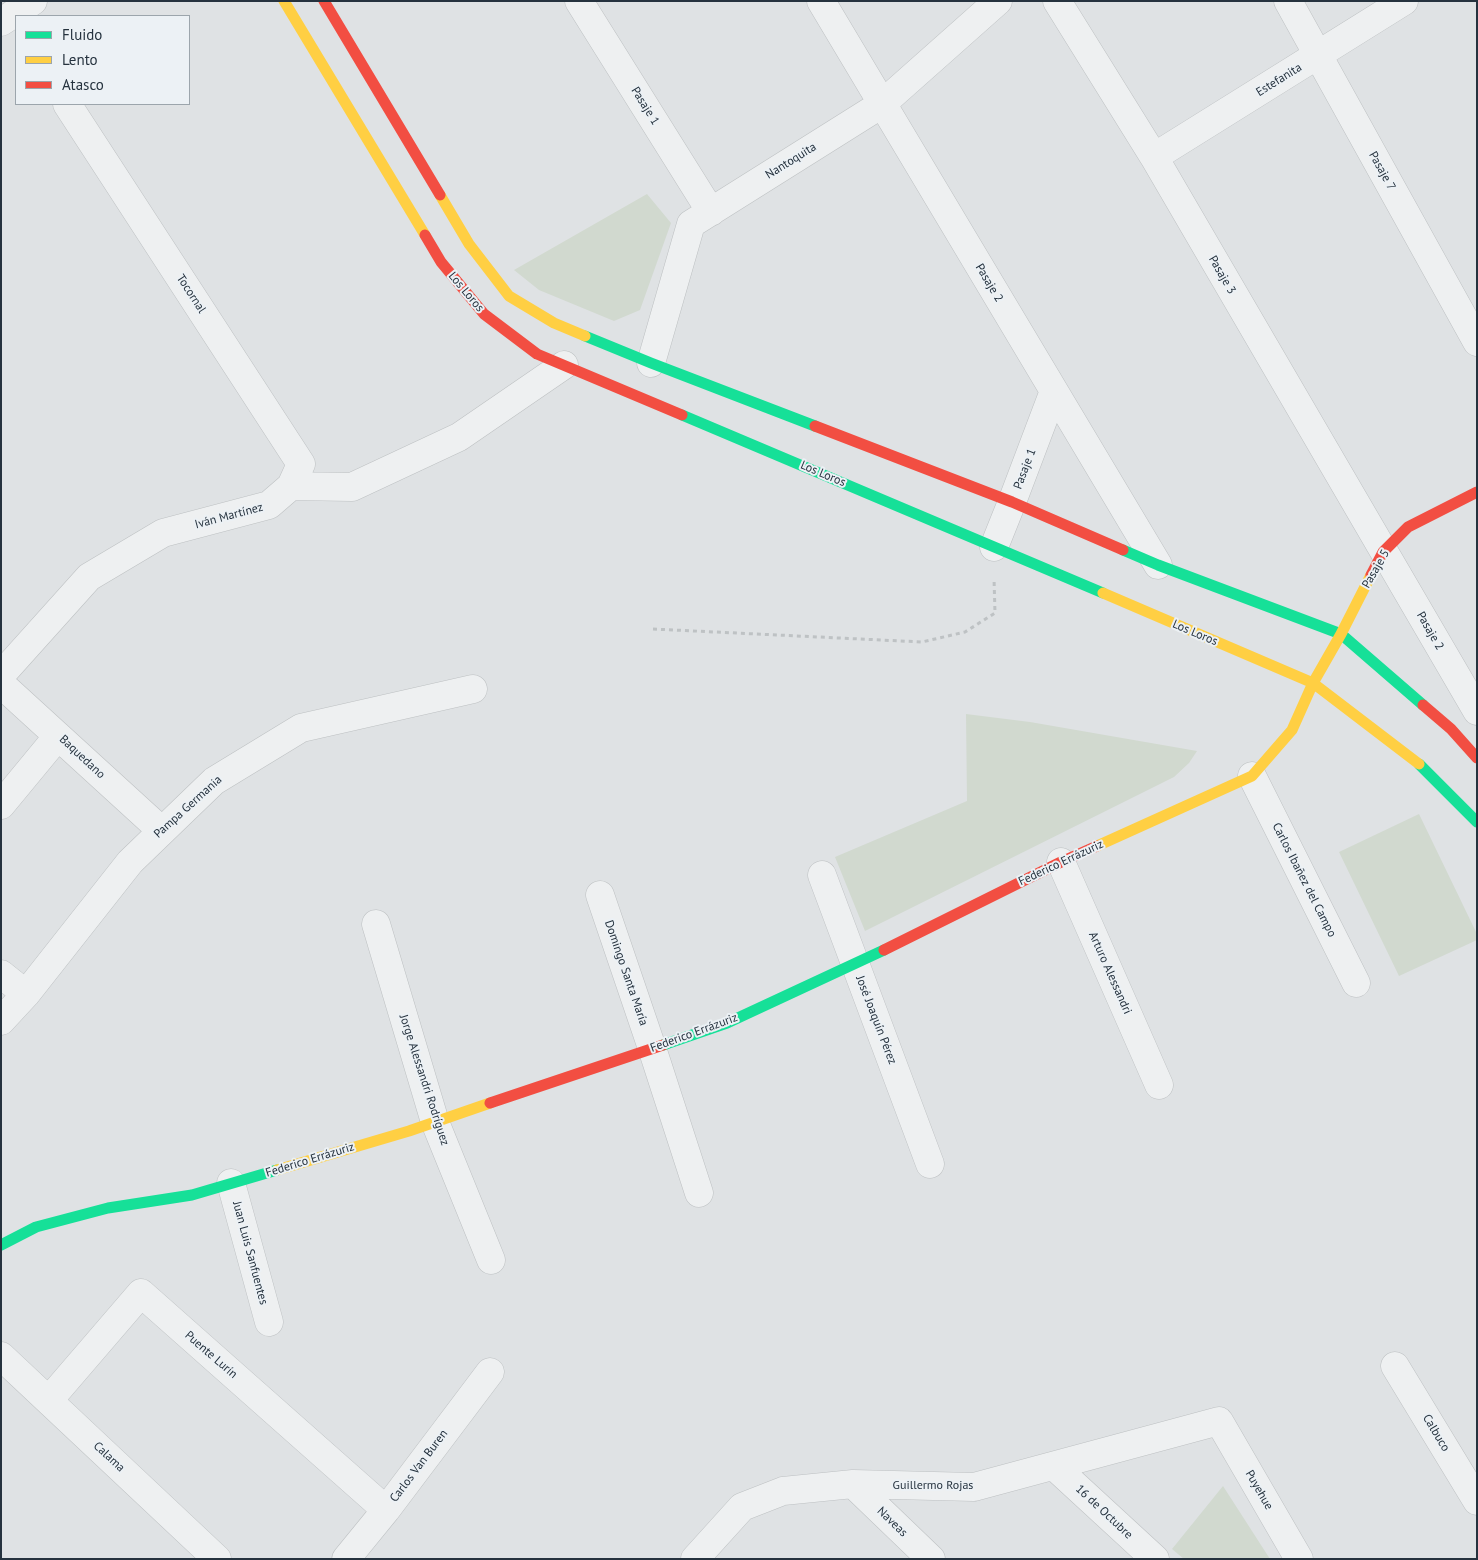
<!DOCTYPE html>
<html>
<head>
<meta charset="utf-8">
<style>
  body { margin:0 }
  #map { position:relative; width:1478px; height:1560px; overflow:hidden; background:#dfe2e4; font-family:"PT Sans",sans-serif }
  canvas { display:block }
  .frame { position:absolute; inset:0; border:2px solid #25323e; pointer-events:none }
  .legend { position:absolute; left:15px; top:15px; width:175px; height:90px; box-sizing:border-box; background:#ecf1f5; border:1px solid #9ca5ac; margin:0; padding:6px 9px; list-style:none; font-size:15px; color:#25323e }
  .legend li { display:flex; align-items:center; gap:10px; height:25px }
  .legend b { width:25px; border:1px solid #9ca5ac }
</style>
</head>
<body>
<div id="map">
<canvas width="1478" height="1560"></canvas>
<div class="frame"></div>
<ul class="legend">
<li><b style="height:6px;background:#16e098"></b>Fluido</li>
<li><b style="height:6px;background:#ffcf43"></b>Lento</li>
<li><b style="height:6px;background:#f24e42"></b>Atasco</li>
</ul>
</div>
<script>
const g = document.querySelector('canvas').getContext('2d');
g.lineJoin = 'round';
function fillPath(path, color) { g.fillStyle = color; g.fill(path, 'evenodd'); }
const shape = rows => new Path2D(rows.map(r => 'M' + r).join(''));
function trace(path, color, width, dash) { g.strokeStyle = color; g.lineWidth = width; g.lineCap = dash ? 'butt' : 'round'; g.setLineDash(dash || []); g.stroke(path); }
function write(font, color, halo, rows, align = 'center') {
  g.font = font + ' "PT Sans",sans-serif'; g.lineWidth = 4; g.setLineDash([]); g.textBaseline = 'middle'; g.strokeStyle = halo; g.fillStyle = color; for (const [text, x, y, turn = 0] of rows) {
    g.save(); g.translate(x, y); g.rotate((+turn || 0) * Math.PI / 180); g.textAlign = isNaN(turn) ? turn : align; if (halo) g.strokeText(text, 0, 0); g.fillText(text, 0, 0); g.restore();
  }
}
fillPath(shape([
  [647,194,671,223,640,310,614,321,539,290,514,270],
  [966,714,1030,722,1197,751,1189,763,1174,777,865,931,835,857,967,801],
  [1419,814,1477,934,1477,940,1399,976,1339,852],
  [1223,1486,1270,1559,1184,1559,1172,1549]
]), '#d1d9cf');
const street = shape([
  [579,1,711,212],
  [821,1,1158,565],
  [1057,1,1154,157,1477,711],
  [1288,1,1477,342],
  [1,22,33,1],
  [67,104,301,464,291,486],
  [1154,157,1404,1],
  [651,363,691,224,882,104,998,1],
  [994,547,1012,502,1054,391],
  [1,675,89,577,163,533,269,505,291,486,352,487,459,437,564,365],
  [1,684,162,831],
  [1252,776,1356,983],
  [1,805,58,736],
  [1061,862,1159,1085],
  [822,875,930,1164],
  [600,895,652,1048,699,1193],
  [376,924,435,1122,491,1260],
  [1,974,26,994],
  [1,1021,26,994,130,862,214,781,301,728,473,689],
  [231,1183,269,1322],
  [1,1356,217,1559],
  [1395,1366,1477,1501],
  [49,1400,141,1293,386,1510],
  [1054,1466,1155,1559],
  [853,1484,931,1559],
  [346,1559,386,1510,490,1372],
  [695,1559,742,1507,783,1491,853,1484,974,1487,1219,1421,1299,1559]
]);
trace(street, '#bdc0c2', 29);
trace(shape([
  [653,629,922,642,965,632,995,613,994,578]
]), '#bec2c4', 3, [4, 4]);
trace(street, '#eef0f1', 28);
trace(shape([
  [585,336,651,363,815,426],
  [682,415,1103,593],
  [1123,550,1158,565,1341,634,1423,705],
  [1419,764,1477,822],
  [663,1045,727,1023,884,950],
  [1,1245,36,1227,108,1208,192,1195,277,1170]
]), '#16e098', 11);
trace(shape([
  [284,1,425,235],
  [440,195,469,244,509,296,554,323,585,336],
  [1103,593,1313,683,1419,764],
  [1097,846,1252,776,1292,730,1313,683,1341,634,1371,575],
  [277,1170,409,1131,490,1103]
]), '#ffcf43', 11);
trace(shape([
  [324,1,440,195],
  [425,235,441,262,484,314,537,354,682,415],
  [815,426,1012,502,1123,550],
  [1371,575,1383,552,1408,527,1477,492],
  [1423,705,1451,729,1477,758],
  [884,950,1061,862,1097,846],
  [490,1103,663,1045]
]), '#f24e42', 11);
write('12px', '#25323e', '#ecf1f5', [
  ["Estefanita",1279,80,-32],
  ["Pasaje 1",645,106,58],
  ["Nantoquita",791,161,-32],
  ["Pasaje 7",1382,171,61],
  ["Pasaje 3",1222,275,60],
  ["Pasaje 2",989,283,59],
  ["Los Loros",466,292,50],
  ["Tocornal",191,294,57],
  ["Pasaje 1",1025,469,-69],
  ["Los Loros",823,474,23],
  ["Iván Martínez",229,516,-15],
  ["Pasaje 5",1376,569,-60],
  ["Pasaje 2",1430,631,60],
  ["Los Loros",1195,633,23],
  ["Baquedano",82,757,43],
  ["Pampa Germania",188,807,-42],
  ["Federico Errázuriz",1061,863,-25],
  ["Carlos Ibañez del Campo",1304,880,63],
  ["Domingo Santa María",626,973,71],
  ["Arturo Alessandri",1110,973,66],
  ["José Joaquín Pérez",876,1020,69],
  ["Federico Errázuriz",694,1033,-20],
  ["Jorge Alessandri Rodríguez",424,1080,72],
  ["Federico Errázuriz",310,1160,-17],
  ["Juan Luis Sanfuentes",250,1253,75],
  ["Puente Lurín",211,1355,41],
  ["Calbuco",1436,1433,59],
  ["Calama",109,1457,43],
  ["Carlos Van Buren",419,1466,-53],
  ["Guillermo Rojas",933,1486],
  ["Puyehue",1259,1490,60],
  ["16 de Octubre",1104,1512,43],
  ["Naveas",892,1522,44]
]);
</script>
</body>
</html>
